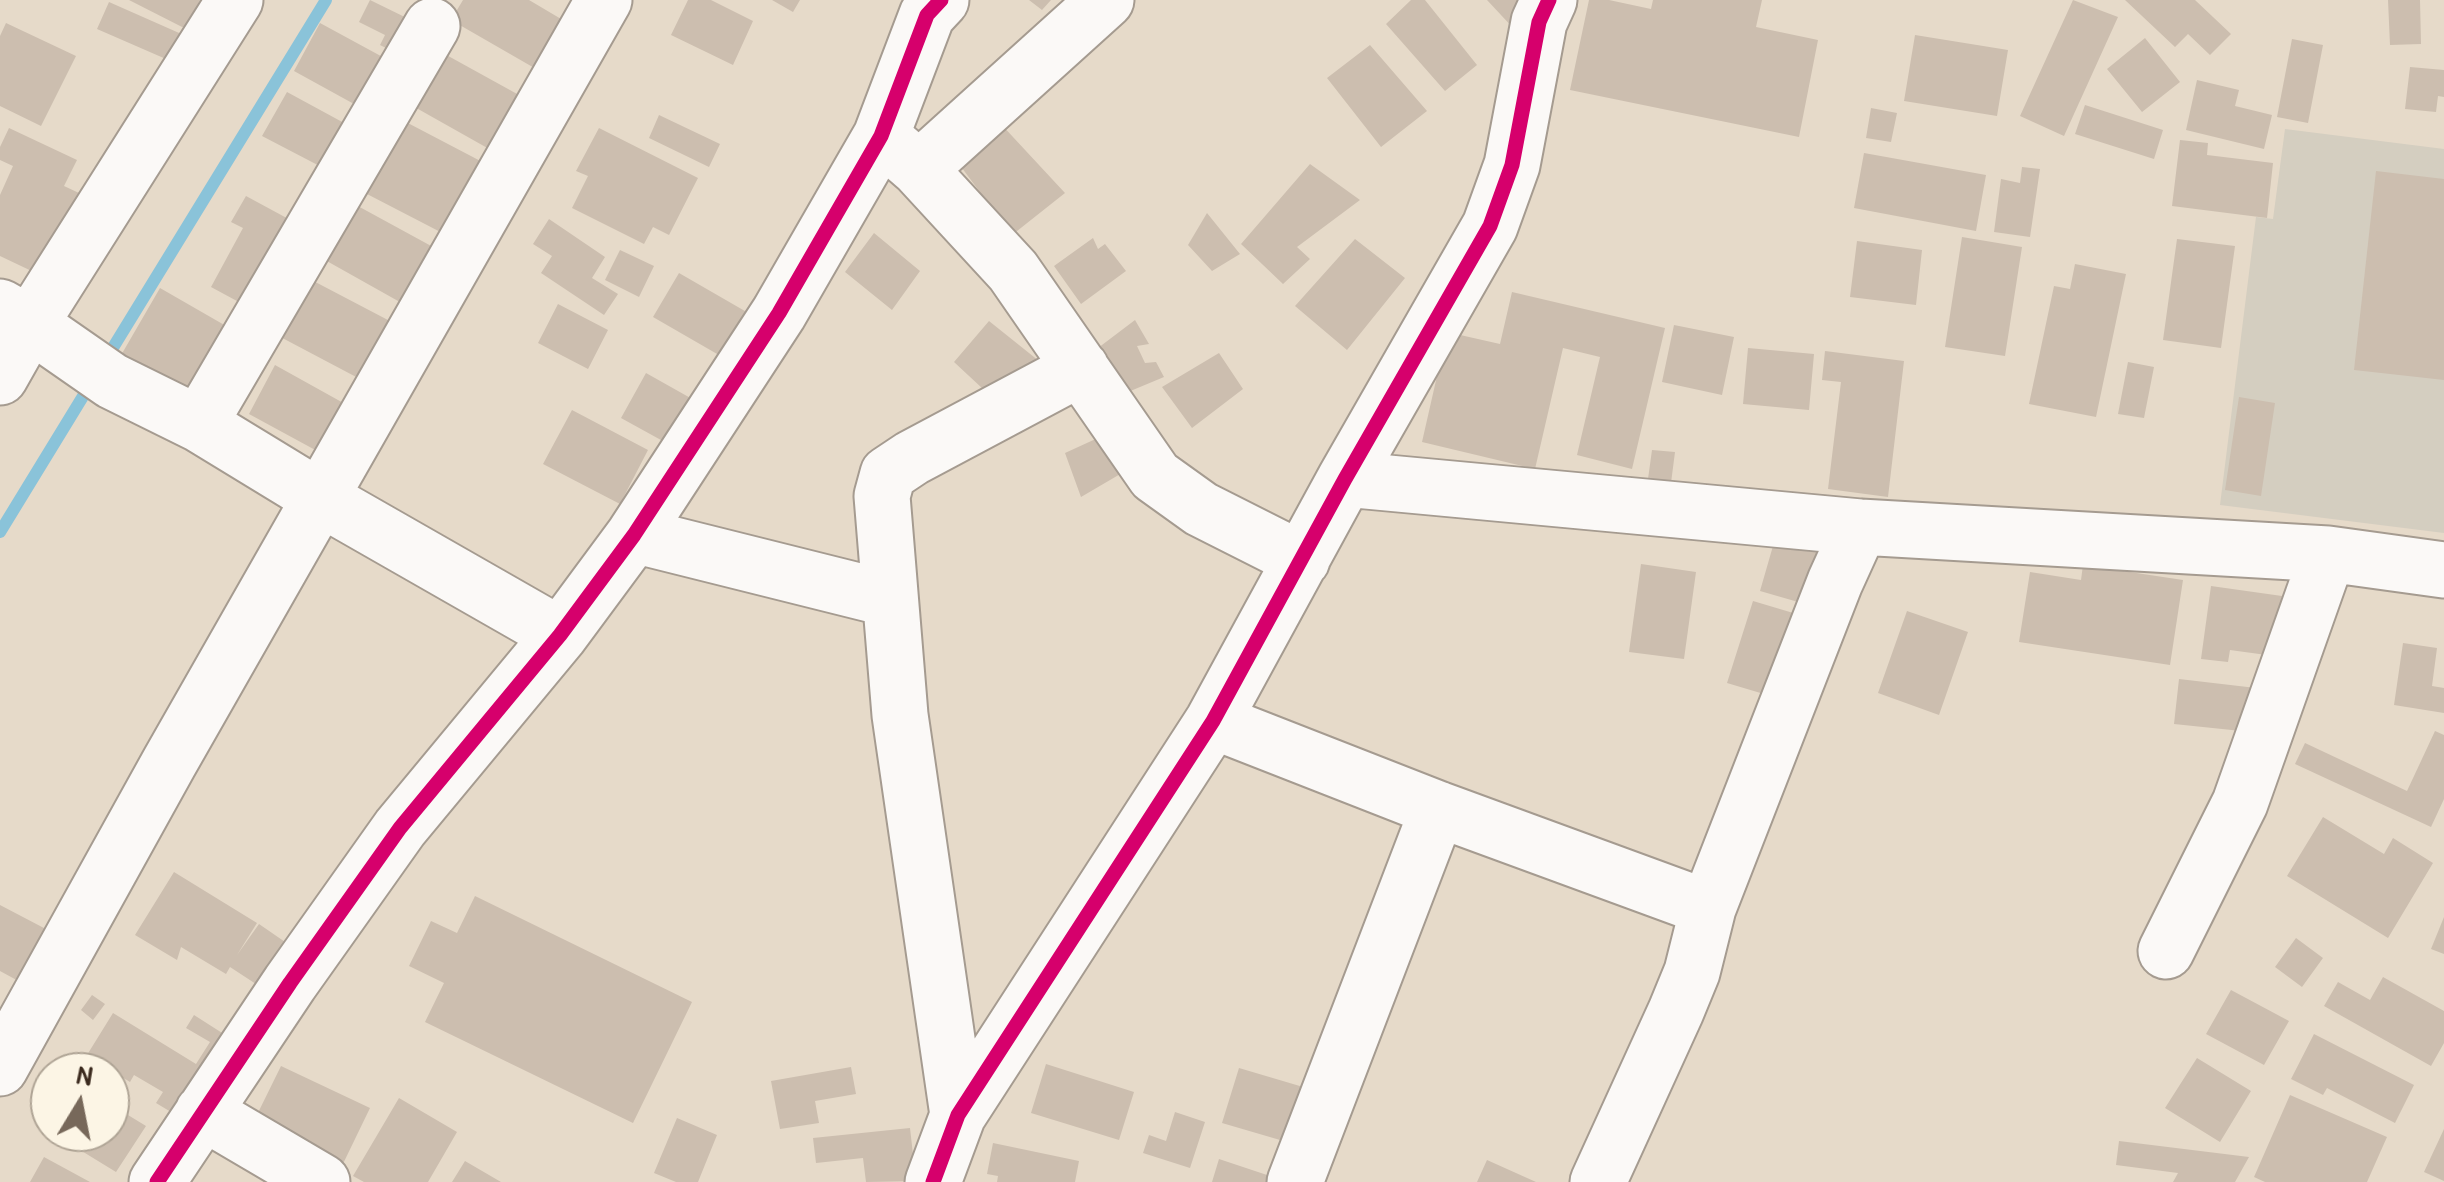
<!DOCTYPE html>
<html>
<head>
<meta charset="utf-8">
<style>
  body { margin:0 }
  #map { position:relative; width:2444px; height:1182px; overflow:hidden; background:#e6dac9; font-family:"Patrick Hand",sans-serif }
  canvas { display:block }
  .north { position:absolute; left:30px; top:1052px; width:100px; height:100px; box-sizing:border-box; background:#fcf5e5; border:2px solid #afa495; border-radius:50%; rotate:10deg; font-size:28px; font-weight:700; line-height:40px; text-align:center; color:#3b2a1e }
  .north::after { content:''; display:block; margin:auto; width:35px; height:45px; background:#77685a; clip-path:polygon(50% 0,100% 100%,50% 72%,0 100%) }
</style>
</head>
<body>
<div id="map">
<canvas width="2444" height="1182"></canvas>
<div class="north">N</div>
</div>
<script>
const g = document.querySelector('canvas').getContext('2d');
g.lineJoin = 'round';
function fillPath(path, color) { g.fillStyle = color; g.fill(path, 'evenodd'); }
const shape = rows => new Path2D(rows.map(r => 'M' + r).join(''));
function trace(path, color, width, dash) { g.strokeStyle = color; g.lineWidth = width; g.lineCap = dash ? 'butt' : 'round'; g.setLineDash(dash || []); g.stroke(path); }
fillPath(shape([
  [2285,129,2444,149,2444,533,2220,505,2256,217,2273,219]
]), '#d4cec0');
trace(shape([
  [106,359,326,0],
  [0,532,93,380]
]), '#8ac3d9', 12);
fillPath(shape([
  [129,0,200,0,186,29],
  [370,0,417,23,400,55,380,45,385,35,359,22],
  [463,0,529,0,578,29,550,77,451,20],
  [688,0,711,0,753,21,733,65,671,35],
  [772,0,800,0,793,12],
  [1029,0,1051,0,1042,10],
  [1411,0,1425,0,1477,65,1445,91,1386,24],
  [1487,0,1535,0,1515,30],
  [1589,0,1609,0,1651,9,1653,0,1762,0,1756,27,1818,40,1799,137,1570,90],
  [2073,0,2118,17,2064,136,2020,116],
  [2125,0,2195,0,2231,34,2210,55,2188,34,2175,47],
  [2388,0,2420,0,2421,44,2390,45],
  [109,2,195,40,182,66,97,29],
  [6,23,76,56,41,126,0,106,0,36],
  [320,23,401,67,374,115,294,71],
  [1915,35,2008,50,1997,116,1904,101],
  [2145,38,2180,82,2142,112,2107,69],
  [2292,39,2323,45,2308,123,2277,117],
  [1370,45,1427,111,1381,147,1327,78],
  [441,52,528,100,498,154,411,105],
  [2410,67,2444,70,2444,97,2438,96,2436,112,2405,109],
  [2197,80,2239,90,2235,106,2272,115,2264,149,2186,130],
  [287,92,357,130,333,173,262,136],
  [2085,105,2163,130,2154,159,2075,134],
  [1871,108,1897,113,1891,142,1866,138],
  [659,115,720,144,709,167,649,138],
  [404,121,490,166,452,238,367,194],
  [1000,123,1065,193,1012,235,959,164],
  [9,128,77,160,64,186,79,193,40,275,0,256,0,195,13,166,0,160,0,147],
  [599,128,698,178,669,235,653,227,644,244,572,208,588,176,576,171],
  [2180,140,2208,143,2207,155,2273,163,2267,218,2172,206],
  [1864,153,1986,175,1976,231,1854,208],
  [1310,164,1360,200,1297,247,1310,259,1283,284,1241,244],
  [2022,167,2040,169,2030,237,1994,232,2001,179,2020,183],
  [2376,171,2444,179,2444,380,2354,370],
  [246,196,307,229,261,314,211,287,243,228,231,222],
  [356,205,455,259,423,315,325,260],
  [1207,213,1240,254,1212,271,1188,245],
  [549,219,605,257,592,278,618,294,604,315,541,273,552,256,533,244],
  [874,233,920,271,892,310,845,272],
  [1962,237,2022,247,2005,356,1945,347],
  [1093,238,1098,249,1105,244,1126,271,1081,304,1054,266],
  [1355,239,1405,278,1347,350,1295,306],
  [2177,239,2235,246,2221,348,2163,340],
  [1857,241,1922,250,1916,305,1850,297],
  [620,250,654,266,639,297,605,280],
  [2075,264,2126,274,2096,417,2029,404,2054,286,2070,289],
  [679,273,757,318,731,362,653,317],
  [302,275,407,330,377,388,271,332],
  [160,288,240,334,200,403,120,357],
  [1512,292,1665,328,1632,469,1577,455,1600,357,1563,348,1535,469,1422,442,1447,332,1500,344],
  [558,304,608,330,588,369,538,343],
  [1135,320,1149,344,1137,346,1145,363,1156,362,1164,377,1116,397,1098,348],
  [989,321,1039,361,997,402,954,362],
  [1674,325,1734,337,1722,395,1662,382],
  [1748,348,1814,354,1809,410,1743,404],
  [1825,351,1904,361,1888,497,1828,489,1841,382,1822,380],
  [1219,353,1243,389,1192,428,1162,387],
  [2128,362,2154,367,2144,418,2118,414],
  [275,365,356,410,330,458,249,414],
  [646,373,694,400,670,445,621,418],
  [2239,397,2275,403,2261,496,2225,490],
  [572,410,648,450,620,504,543,464],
  [1100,437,1122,473,1081,497,1065,453],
  [1652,450,1675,452,1671,483,1648,479],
  [1775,539,1828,554,1812,606,1760,591],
  [1641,564,1696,572,1684,659,1629,652],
  [2083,565,2183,580,2170,665,2019,642,2030,572,2081,580],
  [2211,586,2282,596,2274,656,2230,650,2228,662,2201,659],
  [1753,601,1810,618,1784,700,1727,683],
  [1907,611,1968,632,1939,715,1878,693],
  [2403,643,2437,648,2432,686,2444,688,2444,713,2394,705],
  [2179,679,2256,688,2251,732,2174,724],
  [2435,731,2444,735,2444,799,2431,827,2295,764,2305,743,2407,791],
  [2323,817,2384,854,2393,838,2433,863,2388,938,2287,876],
  [174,872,257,923,237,955,259,924,288,944,259,986,230,967,226,974,181,947,177,960,135,935],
  [475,896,692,1002,633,1123,425,1022,444,983,409,966,431,921,457,933],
  [0,905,63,938,35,990,0,971],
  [2444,917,2444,954,2431,949],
  [2296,938,2323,958,2302,987,2275,967],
  [2383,977,2444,1011,2444,1043,2431,1066,2324,1006,2338,982,2370,1000],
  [2231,990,2289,1021,2264,1065,2206,1034],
  [92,995,105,1004,93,1020,81,1010],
  [113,1013,196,1064,210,1042,186,1028,194,1015,230,1038,181,1118,156,1103,163,1092,134,1075,130,1082,87,1055],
  [2314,1034,2414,1085,2395,1123,2327,1088,2323,1095,2291,1079],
  [2197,1058,2251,1091,2220,1142,2165,1108],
  [1046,1064,1134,1092,1119,1140,1031,1113],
  [281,1066,370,1108,340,1170,251,1127],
  [851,1067,856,1094,815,1101,819,1123,780,1129,771,1081],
  [1239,1068,1320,1092,1304,1147,1222,1123],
  [2290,1095,2387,1137,2367,1182,2265,1182,2254,1177],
  [399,1098,457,1132,428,1182,364,1182,353,1176],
  [110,1104,146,1126,116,1172,67,1142,73,1132,110,1132],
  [1175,1112,1205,1122,1190,1168,1143,1153,1149,1135,1166,1141],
  [677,1118,717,1135,698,1182,676,1182,654,1173],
  [910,1128,916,1181,866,1182,863,1158,816,1163,813,1138],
  [2444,1129,2444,1181,2424,1172],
  [2119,1141,2249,1157,2235,1182,2173,1182,2178,1173,2116,1165],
  [993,1143,1079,1161,1075,1182,997,1182,998,1176,987,1174],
  [44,1157,90,1182,30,1182],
  [1219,1159,1279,1179,1278,1182,1212,1182],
  [1487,1160,1536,1182,1477,1182],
  [465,1161,501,1182,452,1182]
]), '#ccbeaf');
const minor = shape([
  [881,136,919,169,1013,271,1155,476,1201,509,1302,560],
  [919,169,1106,0],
  [0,307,30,324,235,0],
  [0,377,30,324,112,381,199,424,322,499,560,635],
  [199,424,432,26],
  [1345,479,1860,527,2328,554,2444,570],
  [634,535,890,599],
  [1213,721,1438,809,1708,908,1835,582,1860,527],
  [2166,951,2240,803,2328,554],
  [0,1068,169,763,604,0],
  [203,1112,322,1182],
  [958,1115,900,715,882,496,888,474,912,458,1081,368],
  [157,1182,290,983,400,828,560,635,634,535,779,313,881,136,927,15,941,0],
  [933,1182,958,1115,1213,721,1345,479,1490,226,1512,165,1539,22,1549,0],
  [1295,1182,1438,809],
  [1598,1182,1676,1011,1692,972,1708,908]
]);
trace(minor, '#a59b90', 59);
trace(minor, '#fbf9f7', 55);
trace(shape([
  [157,1182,290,983,400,828,560,635,634,535,779,313,881,136,927,15,941,0],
  [933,1182,958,1115,1213,721,1345,479,1490,226,1512,165,1539,22,1549,0]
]), '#d6006c', 15);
</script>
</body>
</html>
